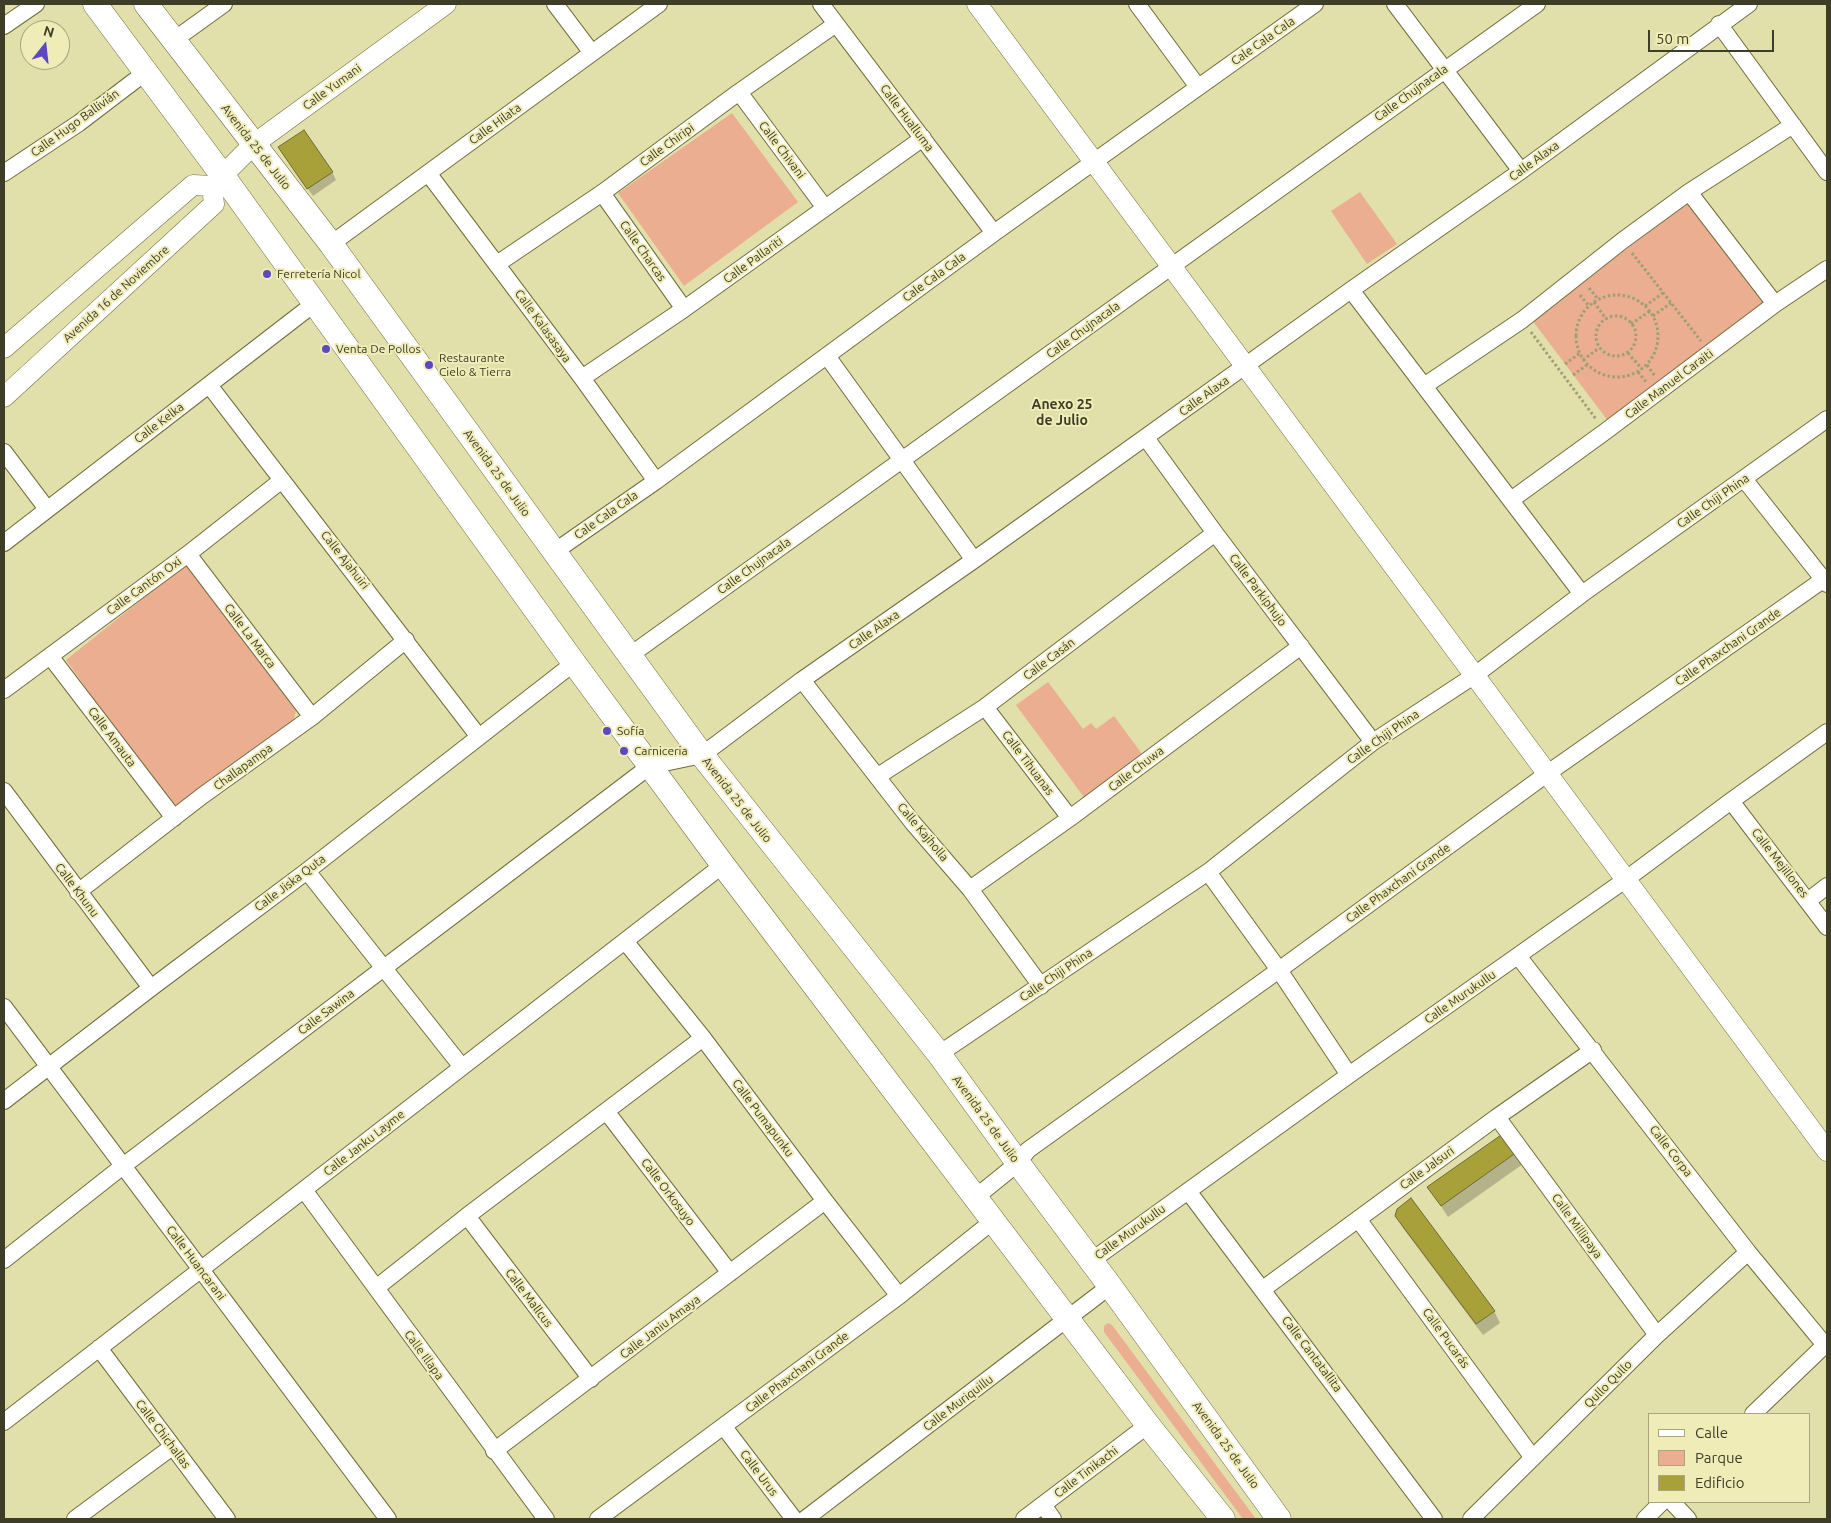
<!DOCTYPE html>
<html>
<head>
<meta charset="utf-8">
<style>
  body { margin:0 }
  #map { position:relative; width:1831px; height:1523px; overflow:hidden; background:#e1dfaa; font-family:Ubuntu,sans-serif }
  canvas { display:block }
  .frame { position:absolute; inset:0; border:5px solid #3e3d28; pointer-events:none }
  .legend { position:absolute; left:1648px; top:1413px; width:162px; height:90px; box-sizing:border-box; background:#efecb7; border:1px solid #a8a67e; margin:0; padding:6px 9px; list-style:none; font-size:15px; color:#3e3d28 }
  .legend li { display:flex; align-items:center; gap:10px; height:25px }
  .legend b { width:25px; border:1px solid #a8a67e }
  .north { position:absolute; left:20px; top:20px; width:50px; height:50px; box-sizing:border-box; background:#efecb7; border:1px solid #a8a67e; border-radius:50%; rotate:16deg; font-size:14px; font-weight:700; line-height:20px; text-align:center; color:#3e3d28 }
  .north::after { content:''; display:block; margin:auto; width:18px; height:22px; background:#5c48c0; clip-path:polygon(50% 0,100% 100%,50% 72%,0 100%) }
  .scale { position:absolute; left:1648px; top:30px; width:126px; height:22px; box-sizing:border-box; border:2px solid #3e3d28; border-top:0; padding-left:6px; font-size:15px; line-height:18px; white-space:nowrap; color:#3e3d28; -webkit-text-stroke:4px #efecb7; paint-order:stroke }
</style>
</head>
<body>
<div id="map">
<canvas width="1831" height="1523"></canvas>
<div class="frame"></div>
<ul class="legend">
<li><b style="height:6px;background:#fff"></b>Calle</li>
<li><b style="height:14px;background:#ecae91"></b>Parque</li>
<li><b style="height:14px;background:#a8a139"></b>Edificio</li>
</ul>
<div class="north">N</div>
<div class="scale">50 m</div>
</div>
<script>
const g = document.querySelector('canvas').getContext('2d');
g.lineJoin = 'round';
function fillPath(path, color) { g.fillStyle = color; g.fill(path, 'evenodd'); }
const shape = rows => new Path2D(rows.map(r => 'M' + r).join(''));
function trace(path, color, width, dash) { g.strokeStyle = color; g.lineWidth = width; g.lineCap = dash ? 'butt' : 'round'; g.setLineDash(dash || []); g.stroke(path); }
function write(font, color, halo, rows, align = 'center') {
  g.font = font + ' Ubuntu,sans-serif'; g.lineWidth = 4; g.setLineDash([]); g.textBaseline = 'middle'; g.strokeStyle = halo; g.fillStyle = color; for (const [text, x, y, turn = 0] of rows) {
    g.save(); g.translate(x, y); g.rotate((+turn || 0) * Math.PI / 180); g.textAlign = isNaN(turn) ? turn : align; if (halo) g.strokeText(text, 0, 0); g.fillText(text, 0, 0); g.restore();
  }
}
fillPath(shape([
  [732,113,798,202,684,286,618,193],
  [1360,192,1397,244,1367,264,1331,211],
  [1689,202,1766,304,1608,421,1532,320],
  [187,563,295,706,296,711,293,721,184,806,179,808,170,805,66,660],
  [1048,682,1083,729,1091,723,1096,729,1114,716,1145,758,1086,800,1016,705],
  [1108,1323,1112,1325,1256,1519,1243,1519,1104,1332,1104,1326]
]), '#ecae91');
fillPath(shape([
  [284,155,332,172,336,180,313,196],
  [1516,1152,1523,1164,1448,1217,1429,1188],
  [1396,1216,1494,1311,1500,1323,1483,1335,1403,1228]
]), '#0003');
const building = shape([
  [304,130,333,172,307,189,278,147,304,130],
  [1504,1133,1517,1152,1441,1206,1427,1187,1504,1133],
  [1411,1198,1495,1311,1476,1324,1395,1216,1397,1209,1411,1198]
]);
fillPath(building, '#a8a139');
trace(building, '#6c6938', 1);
const minor = shape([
  [555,4,592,53],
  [821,4,994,233],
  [1137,4,1198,87],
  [1395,4,1521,171],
  [1719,24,1827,172],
  [4,26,36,4],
  [174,40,224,4],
  [739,92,825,208],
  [4,173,79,123,146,72],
  [428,173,582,378,656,481],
  [1689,192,1775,304],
  [602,193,684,309],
  [331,244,659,4],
  [497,264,602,193,739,92,836,24],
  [1351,290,1582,594],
  [827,356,974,560],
  [582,378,684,309,923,138],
  [209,385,479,737],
  [1424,386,1522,320,1622,241,1689,192,1793,125],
  [1146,438,1215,533,1373,742],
  [4,452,47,509],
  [1744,479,1827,584],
  [1511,500,1606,431,1775,304,1827,269],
  [4,543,315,303],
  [554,552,656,481,994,233,1315,4],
  [188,554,312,717],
  [50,656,174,818],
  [629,656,1537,4],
  [802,680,913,823,970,889,1041,986],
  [4,690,188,554,282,480],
  [985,707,1070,818],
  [878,776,985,707,1215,533],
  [4,791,151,988],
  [1731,801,1827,927],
  [307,871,462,1067],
  [1208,872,1279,970,1349,1075],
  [970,889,1070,818,1301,646],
  [78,892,202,796,312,717,406,640],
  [1809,900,1827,886],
  [625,941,703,1038,825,1201,899,1296],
  [1518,956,1748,1252,1825,1345],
  [4,1007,388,1519],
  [939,1054,1208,872,1373,742,1475,675,1582,594,1827,419],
  [4,1101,151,988,307,871,574,663],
  [606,1111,730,1273],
  [1497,1117,1657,1335],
  [304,1190,546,1519],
  [1188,1191,1434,1519],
  [976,1197,1018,1163,1028,1150,1279,970,1548,773,1827,577],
  [467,1216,591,1379],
  [1358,1219,1533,1458],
  [4,1260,123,1166,650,766,702,755,802,680,974,560,1351,290,1521,171,1749,4],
  [1091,1261,1349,1075,1625,880,1731,801,1827,732],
  [376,1288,467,1216,703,1038],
  [1263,1289,1497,1117,1593,1050],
  [99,1348,227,1519],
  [1753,1414,1827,1343],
  [4,1422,723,865],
  [724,1427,794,1519],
  [494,1451,825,1201],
  [1672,1502,1688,1519],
  [1043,1505,1053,1519],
  [75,1519,172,1447],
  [598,1519,899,1296,993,1221],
  [805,1519,1110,1286],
  [1024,1519,1148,1425],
  [1471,1519,1657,1335,1748,1252],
  [1645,1519,1662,1502]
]);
const tertiary = shape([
  [977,4,1827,1151],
  [4,348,193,185,212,186,254,144,446,4],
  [4,397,214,204,212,186]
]);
const secondary = shape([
  [95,4,223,176,574,663,723,865,1148,1425,1223,1519],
  [146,4,331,244,702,755,939,1054,1018,1163,1110,1286,1279,1519]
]);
trace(minor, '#706e3d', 18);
trace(tertiary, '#706e3d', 21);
trace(secondary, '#706e3d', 25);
trace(shape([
  [1632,253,1701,341],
  [1589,288,1598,299],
  '1576 336a41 41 0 1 1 82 0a41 41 0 1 1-82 0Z',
  [1580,295,1589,306],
  [1594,302,1606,319],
  [1645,306,1663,293],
  [1653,316,1671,303],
  '1596 336a20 20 0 1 1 40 0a20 20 0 1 1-40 0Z',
  [1631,324,1650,311],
  [1531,332,1596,419],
  [1628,353,1642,369],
  [1583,360,1599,348],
  [1565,364,1580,353],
  [1647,365,1655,376],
  [1638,372,1647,383],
  [1573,375,1587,365]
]), '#9f9e76', 3, [2.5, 2.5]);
trace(minor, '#fff', 16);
trace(tertiary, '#fff', 20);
trace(secondary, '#fff', 24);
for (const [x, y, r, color] of [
  [267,274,5,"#5c48c0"],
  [326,349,5,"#5c48c0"],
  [429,365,5,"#5c48c0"],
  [607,731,5,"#5c48c0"],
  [624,751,5,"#5c48c0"]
]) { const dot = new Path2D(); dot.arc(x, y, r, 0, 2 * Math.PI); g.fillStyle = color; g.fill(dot); trace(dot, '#efecb7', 2); }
write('12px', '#3e3d28', '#efecb7', [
  ["Cale Cala Cala",1263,41,-35],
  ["Calle Yumani",332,87,-36],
  ["Calle Chujnacala",1411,93,-36],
  ["Calle Hualluma",907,118,53],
  ["Calle Hugo Ballivián",75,123,-36],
  ["Calle Hilata",495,124,-36],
  ["Calle Chiripi",667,145,-36],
  ["Avenida 25 de Julio",256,147,52],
  ["Calle Chivani",782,150,53],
  ["Calle Alaxa",1534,161,-36],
  ["Calle Charcas",643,251,55],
  ["Calle Pallariti",753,260,-36],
  ["Cale Cala Cala",934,277,-36],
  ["Avenida 16 de Noviembre",116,294,-42],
  ["Calle Kalasasaya",543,326,54],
  ["Calle Chujnacala",1083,330,-36],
  ["Calle Manuel Caraiti",1669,384,-37],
  ["Calle Alaxa",1204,396,-36],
  ["Calle Kelka",159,423,-37],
  ["Avenida 25 de Julio",497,473,54],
  ["Calle Chiji Phina",1713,501,-35],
  ["Cale Cala Cala",606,515,-35],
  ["Calle Ajahuiri",345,560,52],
  ["Calle Chujnacala",754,566,-36],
  ["Calle Cantón Oxi",144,586,-36],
  ["Calle Parkiphujo",1258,590,53],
  ["Calle Alaxa",874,630,-35],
  ["Calle La Marca",250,636,53],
  ["Calle Phaxchani Grande",1728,647,-35],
  ["Calle Casán",1049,659,-37],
  ["Calle Amauta",112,737,53],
  ["Calle Chiji Phina",1383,737,-35],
  ["Calle Tihuanas",1028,763,53],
  ["Challapampa",243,767,-36],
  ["Calle Chuwa",1136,769,-37],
  ["Avenida 25 de Julio",737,800,52],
  ["Calle Kajholla",923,832,50],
  ["Calle Mejillones",1780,863,52],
  ["Calle Jiska Quta",290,883,-37],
  ["Calle Phaxchani Grande",1398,883,-36],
  ["Calle Khunu",77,890,53],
  ["Calle Chiji Phina",1056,975,-34],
  ["Calle Murukullu",1460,997,-35],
  ["Calle Sawina",326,1012,-37],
  ["Calle Pumapunku",763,1118,53],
  ["Avenida 25 de Julio",986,1119,54],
  ["Calle Janku Layme",364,1143,-38],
  ["Calle Corpa",1671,1151,52],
  ["Calle Jalsuri",1427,1168,-36],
  ["Calle Orkosuyo",668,1192,53],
  ["Calle Millipaya",1577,1226,54],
  ["Calle Murukullu",1130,1232,-36],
  ["Calle Huancarani",196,1263,53],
  ["Calle Mallcus",529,1298,53],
  ["Calle Janiu Amaya",660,1327,-37],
  ["Calle Pucarás",1446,1338,54],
  ["Calle Cantatallita",1312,1354,53],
  ["Calle Illapa",424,1355,54],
  ["Calle Phaxchani Grande",797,1372,-37],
  ["Qullo Qullo",1608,1384,-45],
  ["Calle Muriquillu",958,1403,-37],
  ["Calle Chichallas",163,1434,53],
  ["Avenida 25 de Julio",1226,1445,54],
  ["Calle Tinikachi",1086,1472,-37],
  ["Calle Urus",759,1473,53]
]);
write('12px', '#3e3d28', '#efecb7', [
  ["Ferretería Nicol",277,274],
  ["Venta De Pollos",336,349],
  ["Restaurante",439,358],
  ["Cielo & Tierra",439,372],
  ["Sofía",617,731],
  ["Carniceria",634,751]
], 'left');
write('bold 14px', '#3e3d28', '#efecb7', [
  ["Anexo 25",1062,404],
  ["de Julio",1062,420]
]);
</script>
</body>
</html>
